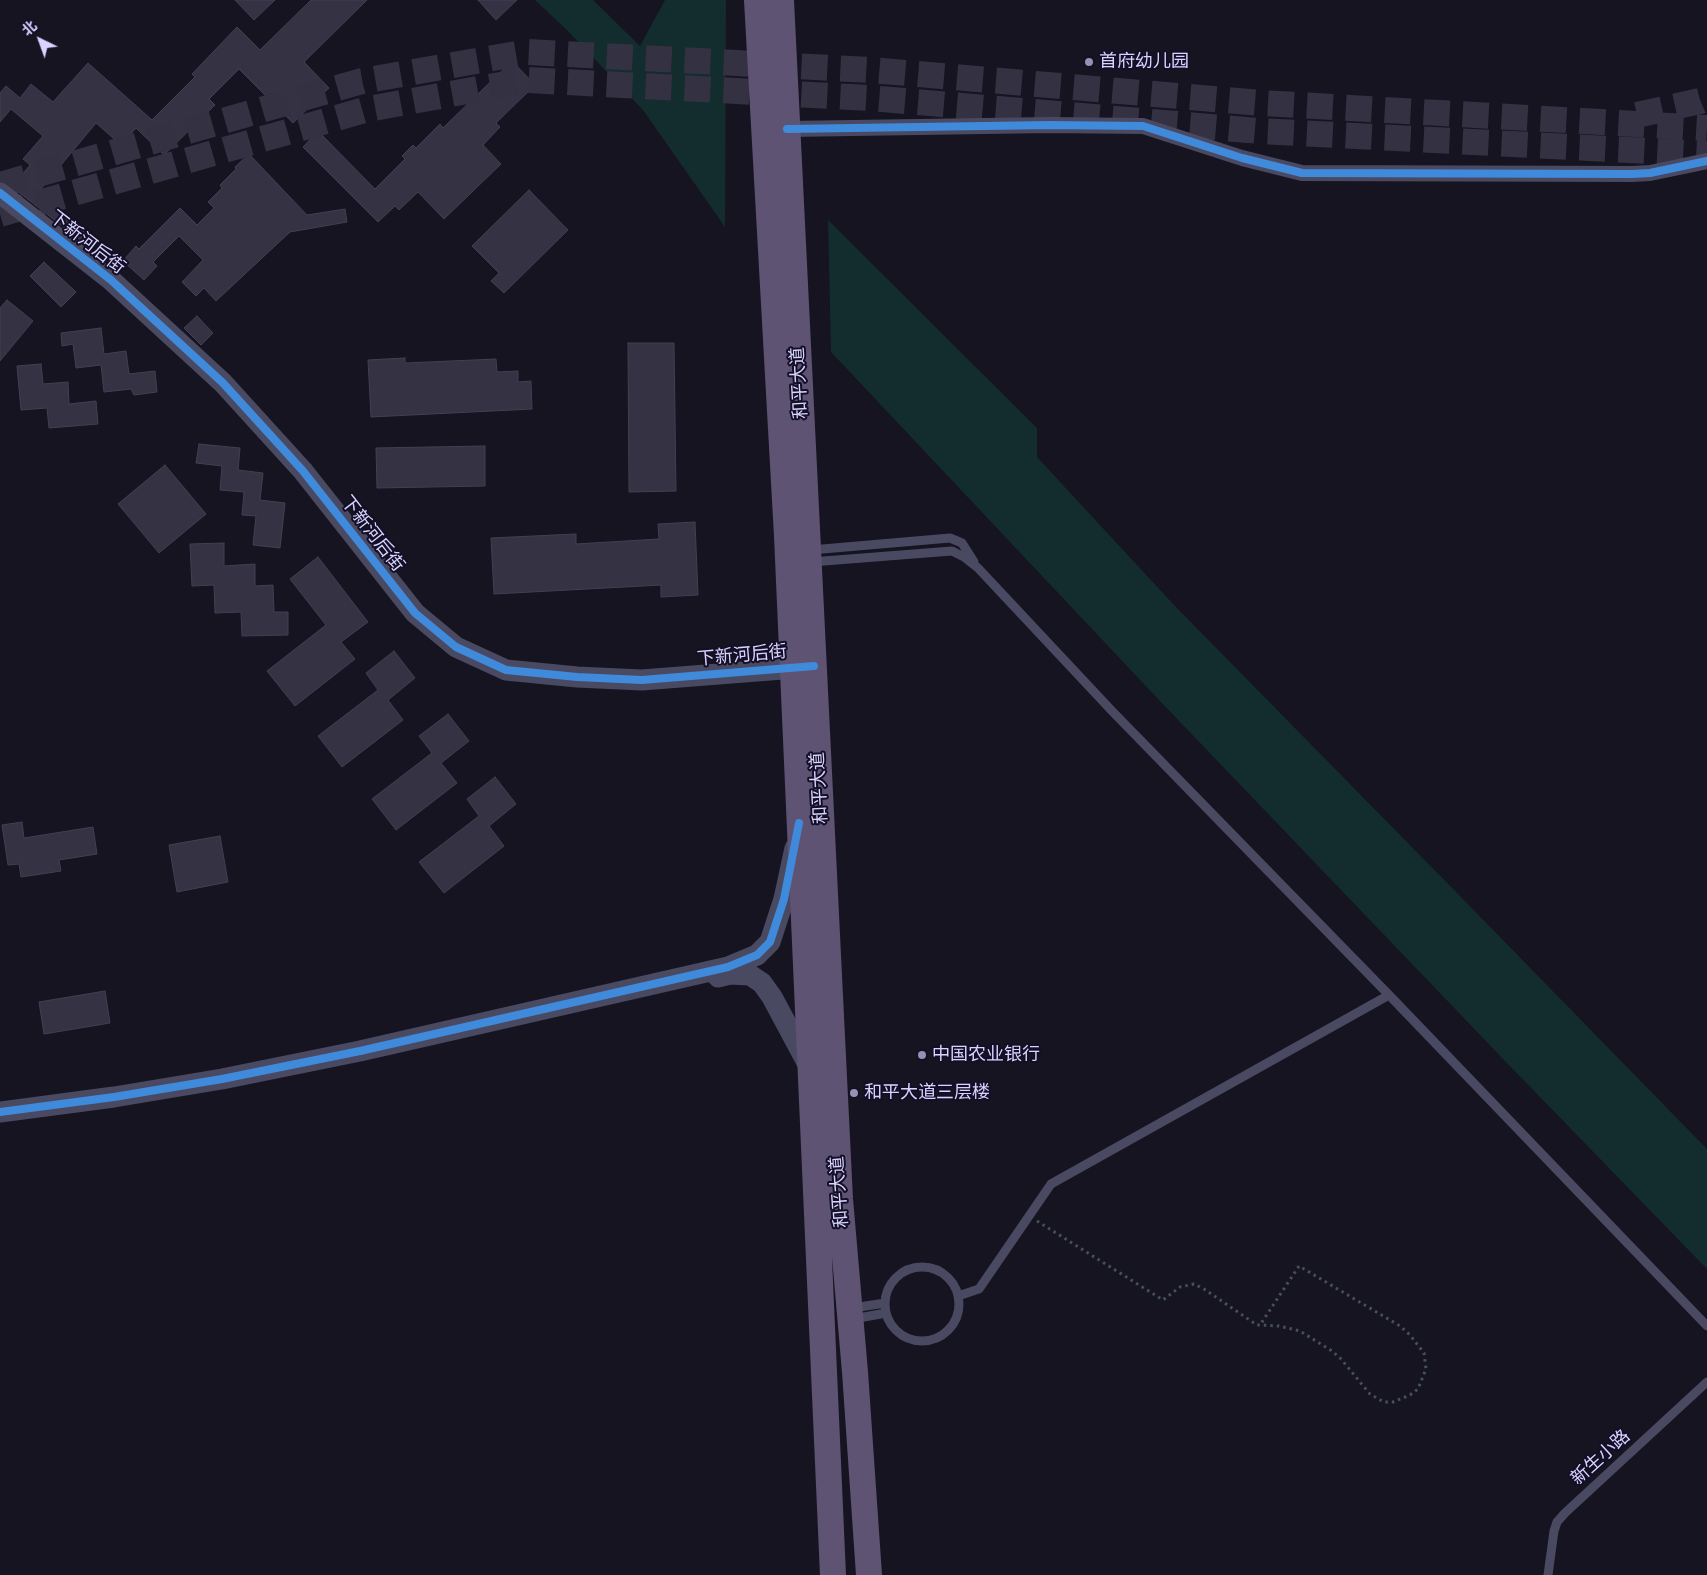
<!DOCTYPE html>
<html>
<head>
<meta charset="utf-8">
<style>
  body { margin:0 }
  #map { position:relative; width:1707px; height:1575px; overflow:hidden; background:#161421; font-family:Signika,"Noto Sans SC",sans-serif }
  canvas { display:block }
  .north { position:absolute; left:15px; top:15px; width:50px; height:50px; -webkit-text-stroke:4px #130f26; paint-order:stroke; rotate:318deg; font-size:14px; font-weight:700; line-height:20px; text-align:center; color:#d9d4ff }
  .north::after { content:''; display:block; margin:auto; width:18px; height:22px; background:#d9d4ff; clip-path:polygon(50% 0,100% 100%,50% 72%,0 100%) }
</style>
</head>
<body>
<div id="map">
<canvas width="1707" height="1575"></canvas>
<div class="north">北</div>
</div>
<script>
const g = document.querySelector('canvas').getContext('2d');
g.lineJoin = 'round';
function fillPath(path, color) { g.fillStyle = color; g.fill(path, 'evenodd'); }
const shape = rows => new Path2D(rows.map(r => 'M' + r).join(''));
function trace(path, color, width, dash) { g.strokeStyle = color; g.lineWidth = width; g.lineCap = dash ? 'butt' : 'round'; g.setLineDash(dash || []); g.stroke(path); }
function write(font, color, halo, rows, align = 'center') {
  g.font = font + ' Signika,"Noto Sans SC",sans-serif'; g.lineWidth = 4; g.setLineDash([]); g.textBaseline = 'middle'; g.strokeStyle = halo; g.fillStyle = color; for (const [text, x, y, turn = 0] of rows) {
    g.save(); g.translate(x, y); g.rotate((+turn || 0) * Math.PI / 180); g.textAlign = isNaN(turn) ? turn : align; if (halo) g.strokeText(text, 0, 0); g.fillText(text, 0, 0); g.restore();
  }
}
fillPath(shape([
  [535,0,593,0,640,46,665,0,726,0,725,227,643,110,568,31],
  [828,220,1037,428,1037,457,1174,605,1459,895,1707,1149,1707,1269,1505,1061,1158,699,831,352]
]), '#132c2d');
const building = shape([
  [235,0,275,0,254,20,235,0],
  [311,0,367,0,304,62,329,88,293,123,239,69,209,99,215,105,164,155,136,128,121,145,96,123,36,195,55,211,57,209,90,237,84,243,12,187,30,165,23,159,43,136,11,109,0,122,0,93,6,86,20,98,31,84,53,102,88,63,152,120,195,77,192,74,237,27,260,50,311,0],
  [478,0,517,0,496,20,478,0],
  [512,61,535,85,496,123,500,127,483,145,501,164,444,219,418,192,399,210,395,206,378,222,303,147,318,131,375,189,405,159,402,156,413,145,416,148,440,124,443,128,512,61],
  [249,154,307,215,345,209,347,222,290,232,216,301,204,288,196,296,182,282,203,260,179,236,153,262,157,266,144,280,123,261,136,246,139,249,180,208,197,225,214,208,208,202,222,188,220,185,236,169,235,167,249,154],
  [529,190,568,230,504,293,491,281,499,273,472,246,529,190],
  [44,262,76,292,61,307,30,276,44,262],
  [7,300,33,321,0,361,0,308,7,300],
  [197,316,213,333,201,345,184,328,197,316],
  [101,328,104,354,126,351,129,374,155,371,157,392,134,395,131,389,104,392,101,365,76,368,73,344,62,346,61,333,101,328],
  [628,343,674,343,676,491,629,492,628,343],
  [405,358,405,363,496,359,497,372,518,371,518,382,531,381,532,409,371,417,368,360,405,358],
  [41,364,43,384,68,382,69,404,96,401,98,424,49,428,47,408,21,410,17,366,41,364],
  [199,444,240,448,238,470,263,473,260,500,285,503,280,548,253,545,256,516,242,515,244,492,220,490,222,466,196,463,199,444],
  [485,446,485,486,377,488,376,448,485,446],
  [165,465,206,514,159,553,118,504,165,465],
  [695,522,698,595,661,597,661,585,494,594,491,538,576,534,576,544,659,539,658,524,695,522],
  [224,543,224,566,255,564,255,586,273,585,274,612,288,612,288,635,242,636,241,612,215,613,214,585,192,586,190,544,224,543],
  [318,557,368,622,341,642,355,659,295,706,267,671,326,625,290,579,318,557],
  [394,651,415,678,388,700,403,720,342,767,318,736,378,690,366,673,394,651],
  [448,714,469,741,441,763,457,783,396,830,372,799,432,753,419,736,448,714],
  [495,777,516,804,489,826,504,846,444,893,419,862,479,816,467,799,495,777],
  [22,822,24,838,93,827,97,854,59,860,61,871,21,877,19,864,8,865,2,825,22,822],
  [220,836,228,882,177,892,169,845,220,836],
  [105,991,110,1023,44,1034,39,1002,105,991]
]);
fillPath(building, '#343243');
trace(building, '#433f54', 1);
trace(shape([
  [1637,115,1700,101,1707,98],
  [0,185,362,81,527,52,871,70,1261,103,1707,128],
  [0,214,368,109,528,80,869,98,1259,131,1707,154]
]), '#333142', 26, [26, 13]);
trace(shape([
  [1037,1221,1163,1300,1180,1287,1194,1284,1204,1289,1257,1325,1260,1325,1279,1326,1300,1331,1332,1351,1341,1359,1370,1394,1384,1402,1393,1402,1410,1395,1418,1389,1426,1369,1424,1353,1410,1335,1400,1326,1299,1266,1260,1325]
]), '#44505f', 3, [2.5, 4]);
trace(shape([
  [811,550,950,538,962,543,974,562],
  [811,562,952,551,964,557,978,568,1112,711,1389,995,1707,1326],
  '885 1304a37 37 0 1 1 74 0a37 37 0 1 1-74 0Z',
  [958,1296,979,1289,1051,1184,1389,995],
  [853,1308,885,1303],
  [853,1319,886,1313],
  [1548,1575,1554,1531,1557,1522,1565,1513,1707,1382]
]), '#4a4962', 9);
trace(shape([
  [787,129,1050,125,1143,126,1242,158,1302,173,1632,174,1650,173,1707,161]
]), '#4a4962', 16);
trace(shape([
  [0,193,111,280,223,383,303,471,415,613,456,647,506,670,577,677,642,680,808,667],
  [718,977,730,974,750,975,762,983,772,997,810,1068],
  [0,1112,114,1097,222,1079,360,1051,728,967,757,955,770,942,784,899,795,848]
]), '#4a4962', 21);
trace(shape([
  [757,0,787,536,833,1575],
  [781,0,840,1199,855,1372,869,1575]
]), '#5e5373', 26);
trace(shape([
  [787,129,1050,125,1143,126,1242,158,1302,173,1632,174,1650,173,1707,161],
  [0,193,111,280,223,383,303,471,415,613,456,647,506,670,577,677,642,680,814,666],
  [0,1112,114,1097,222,1079,360,1051,728,967,757,955,770,942,784,899,799,823]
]), '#408adc', 8);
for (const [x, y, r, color] of [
  [1089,62,5,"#9591b1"],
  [922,1055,5,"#9591b1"],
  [854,1093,5,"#9591b1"]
]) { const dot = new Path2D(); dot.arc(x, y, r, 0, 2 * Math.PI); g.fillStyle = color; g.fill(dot); trace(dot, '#130f26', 2); }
write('18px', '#d9d4ff', '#130f26', [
  ["首府幼儿园",1099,62],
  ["中国农业银行",932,1055],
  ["和平大道三层楼",864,1093]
], 'left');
write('18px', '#d9d4ff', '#130f26', [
  ["下新河后街",87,243,38],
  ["和平大道",800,383,-93],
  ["下新河后街",372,534,52],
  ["下新河后街",742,656,-5],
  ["和平大道",820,788,-93],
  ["和平大道",840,1192,-94],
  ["新生小路",1601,1458,-42]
]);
</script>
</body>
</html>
